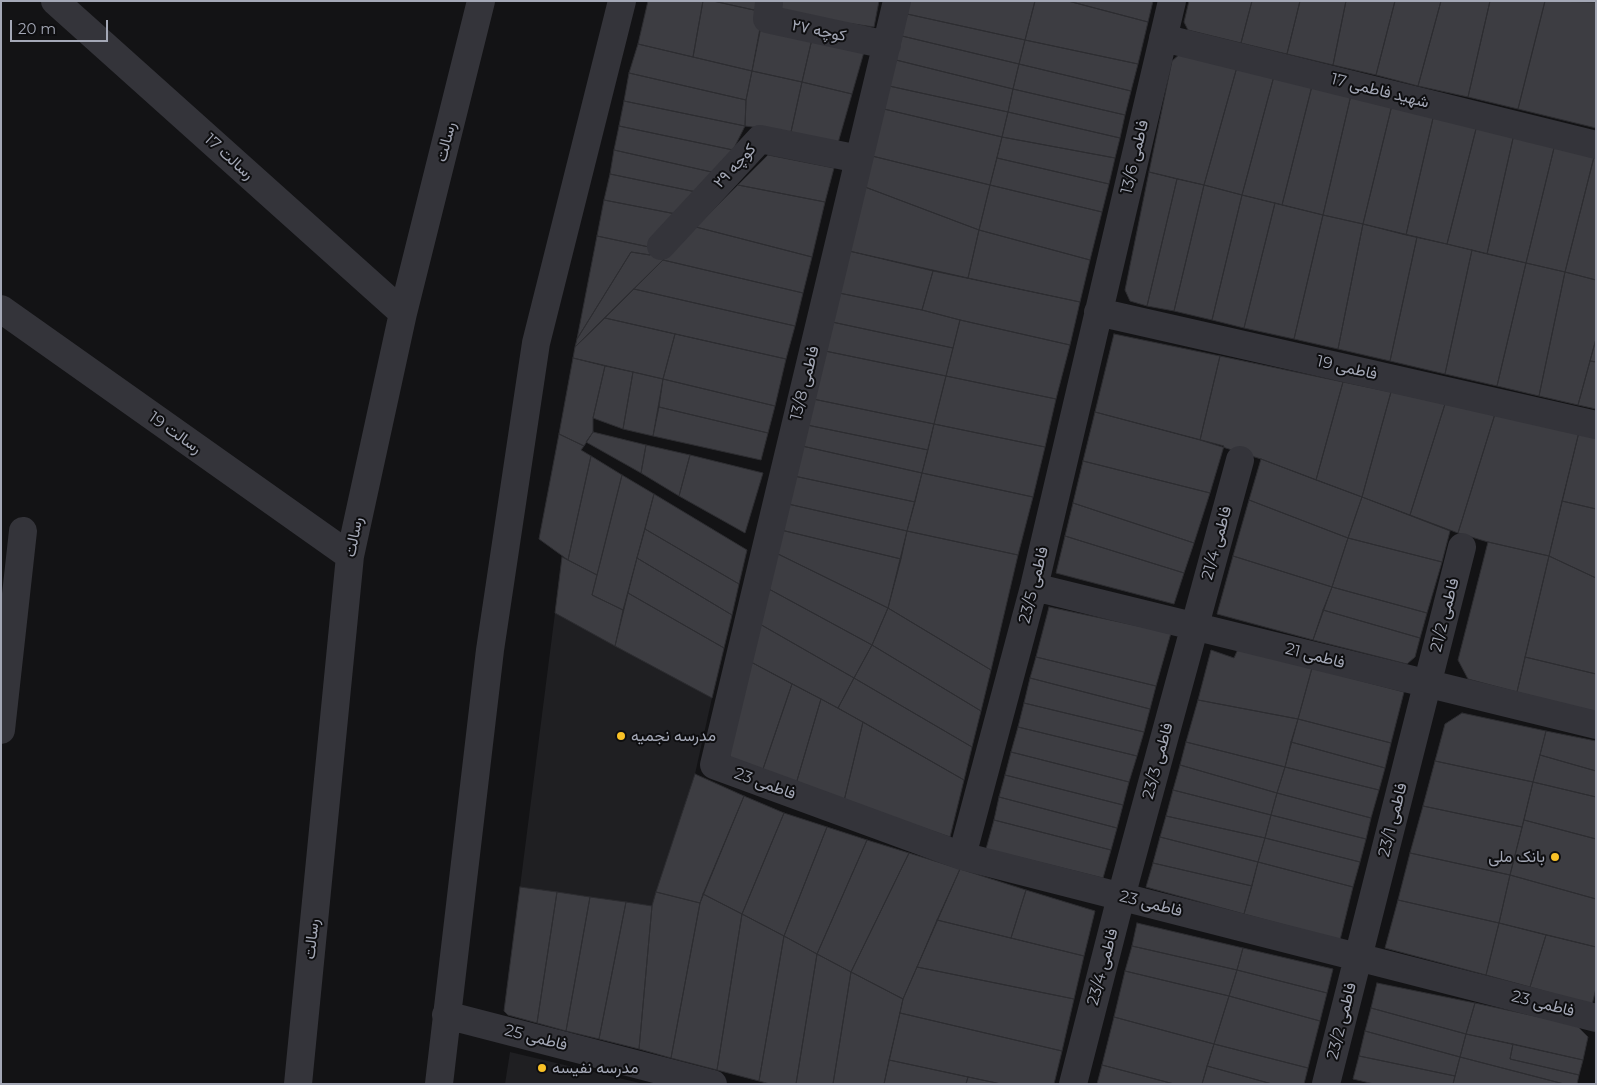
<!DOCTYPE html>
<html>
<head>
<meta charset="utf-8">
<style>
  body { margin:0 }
  #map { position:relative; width:1597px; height:1085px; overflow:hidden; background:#131315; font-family:Montserrat,sans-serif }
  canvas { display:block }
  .frame { position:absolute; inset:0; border:2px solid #a4a8b6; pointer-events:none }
  .scale { position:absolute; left:10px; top:20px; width:98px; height:22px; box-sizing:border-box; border:2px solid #a4a8b6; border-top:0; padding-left:6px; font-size:15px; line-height:18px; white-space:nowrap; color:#a4a8b6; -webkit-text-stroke:4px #0e0e10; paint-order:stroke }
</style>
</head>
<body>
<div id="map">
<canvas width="1597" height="1085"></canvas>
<div class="frame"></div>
<div class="scale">20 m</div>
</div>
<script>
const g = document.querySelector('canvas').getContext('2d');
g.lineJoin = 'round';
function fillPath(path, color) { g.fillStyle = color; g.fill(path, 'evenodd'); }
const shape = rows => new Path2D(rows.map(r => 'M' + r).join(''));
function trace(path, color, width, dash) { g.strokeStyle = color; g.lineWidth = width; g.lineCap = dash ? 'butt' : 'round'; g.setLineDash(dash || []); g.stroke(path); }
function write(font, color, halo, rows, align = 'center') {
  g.font = font + ' Montserrat,Vazirmatn,sans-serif'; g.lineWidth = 4; g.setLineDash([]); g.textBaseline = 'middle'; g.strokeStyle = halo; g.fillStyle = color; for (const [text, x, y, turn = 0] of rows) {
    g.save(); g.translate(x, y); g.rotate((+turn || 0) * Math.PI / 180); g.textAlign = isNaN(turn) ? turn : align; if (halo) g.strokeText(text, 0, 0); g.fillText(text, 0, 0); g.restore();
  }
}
fillPath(shape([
  [555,613,712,698,695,774,652,906,520,887],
  [510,1052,644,1084,505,1084]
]), '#1f1f22');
const building = shape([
  [648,1,703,1,693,57,638,44,648,1],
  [703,1,713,1,763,12,752,71,693,57,703,1],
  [713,1,765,1,763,12,713,1],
  [774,1,879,1,874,27,772,12,774,1],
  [910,1,1035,1,1025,40,907,14,910,1],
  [1035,1,1068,1,1148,22,1138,64,1025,40,1035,1],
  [1068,1,1153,1,1148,22,1068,1],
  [1189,1,1252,1,1241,43,1188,30,1184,22,1189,1],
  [1252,1,1300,1,1287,54,1241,43,1252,1],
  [1300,1,1346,1,1333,65,1287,54,1300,1],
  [1346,1,1395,1,1376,75,1333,65,1346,1],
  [1395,1,1441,1,1418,86,1376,75,1395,1],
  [1441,1,1490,1,1468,97,1418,86,1441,1],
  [1490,1,1545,1,1518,109,1468,97,1490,1],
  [1545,1,1596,2,1596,128,1518,109,1545,1],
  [907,14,1025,40,1019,64,902,36,907,14],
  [761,27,812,39,802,82,752,71,761,27],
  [902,36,1019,64,1013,89,896,60,902,36],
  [812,39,864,52,852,94,802,82,812,39],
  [1025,40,1138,64,1131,91,1019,64,1025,40],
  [638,44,752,71,746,100,629,73,638,44],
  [1181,53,1237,67,1204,185,1149,172,1172,61,1181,53],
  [896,60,1013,89,1008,112,889,86,896,60],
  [1019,64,1131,91,1125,115,1013,89,1019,64],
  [1237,67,1274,76,1242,195,1204,185,1237,67],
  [752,71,802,82,791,132,745,126,746,100,752,71],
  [629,73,746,100,745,126,624,101,629,73],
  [1274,76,1312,86,1282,205,1242,195,1274,76],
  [802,82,852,94,838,143,791,132,802,82],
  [889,86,1008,112,1002,137,884,109,889,86],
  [1312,86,1351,95,1323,215,1282,205,1312,86],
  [1013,89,1125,115,1120,138,1008,112,1013,89],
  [1351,95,1392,105,1363,224,1323,215,1351,95],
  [624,101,745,126,733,150,619,126,624,101],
  [1392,105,1434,114,1406,235,1363,224,1392,105],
  [884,109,1002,137,990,185,872,156,884,109],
  [1008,112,1120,138,1115,158,1002,137,1008,112],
  [1434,114,1477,125,1447,244,1406,235,1434,114],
  [1477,125,1514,134,1487,254,1447,244,1477,125],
  [619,126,733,150,716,173,614,150,619,126],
  [1514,134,1555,144,1526,263,1487,254,1514,134],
  [1002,137,1115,158,1109,184,997,158,1002,137],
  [1555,144,1595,153,1565,272,1526,263,1555,144],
  [614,150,716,173,701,193,610,174,614,150],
  [1595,153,1596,154,1596,280,1565,272,1595,153],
  [768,155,834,168,825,202,738,185,768,155],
  [872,156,990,185,979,230,865,187,872,156],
  [997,158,1109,184,1102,212,990,185,997,158],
  [1149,172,1177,179,1147,306,1130,301,1125,290,1149,172],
  [610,174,701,193,681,215,604,200,610,174],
  [1177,179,1204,185,1174,311,1147,306,1177,179],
  [738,185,825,202,812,257,696,227,738,185],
  [990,185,1102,212,1090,260,979,230,990,185],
  [1204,185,1242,195,1212,320,1174,311,1204,185],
  [865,187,979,230,968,278,849,251,865,187],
  [1242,195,1275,203,1244,328,1212,320,1242,195],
  [604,200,681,215,649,247,597,236,604,200],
  [1275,203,1323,215,1294,339,1244,328,1275,203],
  [1323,215,1363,224,1338,349,1294,339,1323,215],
  [1363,224,1417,237,1390,361,1338,349,1363,224],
  [696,227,812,257,803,293,663,260,696,227],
  [979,230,1090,260,1080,302,968,278,979,230],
  [597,236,649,247,661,246,650,255,631,252,577,339,597,236],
  [1417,237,1472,250,1445,374,1390,361,1417,237],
  [661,246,669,254,575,347,577,339,631,252,650,255,661,246],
  [1472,250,1526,263,1497,386,1445,374,1472,250],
  [849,251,933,271,922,310,839,293,849,251],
  [663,260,803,293,795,326,634,289,663,260],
  [1526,263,1565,272,1539,396,1497,386,1526,263],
  [933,271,1080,302,1070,345,960,320,922,310,933,271],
  [1565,272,1596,280,1596,339,1578,405,1539,396,1565,272],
  [634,289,795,326,786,359,605,318,634,289],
  [839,293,922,310,960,320,953,348,832,322,839,293],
  [605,318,675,334,663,379,573,358,575,347,605,318],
  [960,320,1070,345,1056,399,946,376,960,320],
  [832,322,953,348,946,376,825,351,832,322],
  [675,334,786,359,775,406,663,379,675,334],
  [1114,334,1220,356,1200,440,1095,412,1114,334],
  [1596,339,1596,362,1590,361,1596,339],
  [825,351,946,376,934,424,813,399,825,351],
  [1220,356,1343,382,1316,480,1261,459,1200,440,1220,356],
  [573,358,605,366,593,418,593,432,584,446,559,434,573,358],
  [1590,361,1596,362,1596,409,1578,405,1590,361],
  [605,366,633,372,623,429,593,418,605,366],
  [633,372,663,379,653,436,623,429,633,372],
  [946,376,1056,399,1045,447,934,424,946,376],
  [663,379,775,406,768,433,659,407,663,379],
  [1343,382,1391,392,1362,497,1316,480,1343,382],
  [1391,392,1445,404,1410,515,1362,497,1391,392],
  [813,399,934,424,928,450,807,425,813,399],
  [1445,404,1495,414,1458,533,1410,515,1445,404],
  [659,407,768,433,761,460,653,436,659,407],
  [1095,412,1224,446,1210,493,1083,461,1095,412],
  [1495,414,1579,432,1549,556,1488,542,1458,533,1495,414],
  [934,424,1045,447,1033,497,922,473,934,424],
  [807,425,928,450,922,473,802,446,807,425],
  [593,432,646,445,641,473,586,442,593,432],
  [1579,432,1596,435,1596,509,1562,501,1579,432],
  [559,434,584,446,581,450,591,456,568,560,539,539,559,434],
  [646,445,690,455,679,496,641,473,646,445],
  [802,446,922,473,915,502,794,476,802,446],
  [690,455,763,473,745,533,679,496,690,455],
  [591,456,622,475,597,575,568,560,591,456],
  [1261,459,1362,497,1348,538,1249,500,1261,459],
  [1083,461,1210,493,1194,543,1073,503,1083,461],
  [922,473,1033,497,1018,555,907,531,922,473],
  [622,475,654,494,623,610,592,595,622,475],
  [794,476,915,502,907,531,788,504,794,476],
  [654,494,747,550,739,584,645,529,654,494],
  [1362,497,1450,531,1442,562,1348,538,1362,497],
  [1249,500,1348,538,1332,587,1233,556,1249,500],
  [1562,501,1596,509,1596,578,1549,556,1562,501],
  [1073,503,1194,543,1184,573,1065,536,1073,503],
  [788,504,907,531,901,559,781,530,788,504],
  [645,529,739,584,732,615,637,558,645,529],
  [781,530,901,559,888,608,776,553,781,530],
  [907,531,1018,555,991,670,888,608,907,531],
  [1065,536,1184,573,1174,604,1056,573,1065,536],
  [1348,538,1442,562,1427,613,1332,587,1348,538],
  [1488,542,1549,556,1517,692,1468,679,1458,660,1488,542],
  [776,553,888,608,872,645,767,588,776,553],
  [1233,556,1332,587,1313,640,1217,614,1233,556],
  [1549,556,1596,578,1596,674,1525,657,1549,556],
  [562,557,597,575,592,595,623,610,615,646,555,613,562,557],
  [637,558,732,615,724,648,628,593,637,558],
  [1332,587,1427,613,1420,638,1323,610,1332,587],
  [767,588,872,645,854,678,758,623,767,588],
  [628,593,724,648,712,698,615,646,628,593],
  [1049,607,1171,633,1156,686,1036,657,1049,607],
  [888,608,991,670,981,711,872,645,888,608],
  [1323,610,1420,638,1415,657,1407,664,1313,640,1323,610],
  [758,623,854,678,838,708,749,661,758,623],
  [872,645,981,711,972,747,854,678,872,645],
  [1238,649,1312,668,1298,719,1198,700,1211,650,1234,658,1238,649],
  [1036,657,1156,686,1150,709,1030,678,1036,657],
  [1525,657,1596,674,1596,714,1517,692,1525,657],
  [749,661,792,684,762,772,733,762,727,750,749,661],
  [1312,668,1404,692,1391,743,1298,719,1312,668],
  [854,678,972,747,964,780,838,708,854,678],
  [1030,678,1150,709,1144,732,1024,703,1030,678],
  [792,684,821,699,796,784,762,772,792,684],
  [821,699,863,722,844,801,796,784,821,699],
  [1198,700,1298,719,1285,767,1186,742,1198,700],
  [1024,703,1144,732,1137,756,1018,727,1024,703],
  [1462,713,1546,731,1533,782,1435,761,1445,724,1462,713],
  [1298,719,1391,743,1385,768,1291,742,1298,719],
  [863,722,964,780,950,837,844,801,863,722],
  [1018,727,1137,756,1129,782,1011,752,1018,727],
  [1546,731,1596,741,1596,771,1540,755,1546,731],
  [1186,742,1285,767,1277,793,1180,765,1186,742],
  [1291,742,1385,768,1379,790,1285,767,1291,742],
  [1011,752,1129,782,1123,805,1005,775,1011,752],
  [1540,755,1596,771,1596,797,1533,782,1540,755],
  [1435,761,1533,782,1522,827,1423,806,1435,761],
  [1180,765,1277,793,1271,815,1173,790,1180,765],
  [1285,767,1379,790,1371,818,1277,793,1285,767],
  [695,774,744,796,700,903,656,892,695,774],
  [1005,775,1123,805,1117,828,999,797,1005,775],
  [1533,782,1596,797,1596,839,1524,820,1533,782],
  [1173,790,1271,815,1265,838,1166,816,1173,790],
  [1277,793,1371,818,1366,839,1271,815,1277,793],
  [744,796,784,813,742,914,703,894,744,796],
  [999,797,1117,828,1111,850,994,820,999,797],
  [1423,806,1522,827,1510,875,1410,853,1423,806],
  [784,813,827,827,784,936,742,914,784,813],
  [1271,815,1366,839,1360,862,1265,838,1271,815],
  [1166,816,1265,838,1258,862,1160,837,1166,816],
  [994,820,1111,850,1103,878,986,849,994,820],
  [1524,820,1596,839,1596,899,1510,875,1524,820],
  [827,827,867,840,817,954,784,936,827,827],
  [1160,837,1258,862,1252,886,1153,863,1160,837],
  [1265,838,1360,862,1353,887,1258,862,1265,838],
  [867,840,909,853,851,972,817,954,867,840],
  [909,853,960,869,903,999,851,972,909,853],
  [1410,853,1510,875,1499,923,1398,900,1410,853],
  [1258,862,1353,887,1340,940,1244,914,1258,862],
  [1153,863,1252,886,1244,914,1146,887,1153,863],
  [960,869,1026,890,1011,938,937,920,960,869],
  [1510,875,1596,899,1596,947,1499,923,1510,875],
  [520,887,557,892,537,1023,508,1015,504,1011,520,887],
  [1026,890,1095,911,1084,956,1011,938,1026,890],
  [557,892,590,897,566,1031,537,1023,557,892],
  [656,892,700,903,671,1058,639,1049,652,906,656,892],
  [703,894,742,914,717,1070,671,1058,700,903,703,894],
  [590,897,626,902,599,1039,566,1031,590,897],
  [1398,900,1499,923,1486,975,1385,948,1398,900],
  [626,902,652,906,639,1049,599,1039,626,902],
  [742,914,784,936,759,1081,717,1070,742,914],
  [937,920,1084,956,1074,999,917,967,937,920],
  [1137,923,1243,948,1237,970,1132,946,1137,923],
  [1499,923,1546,935,1530,987,1486,975,1499,923],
  [1546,935,1596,947,1596,988,1592,1005,1530,987,1546,935],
  [784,936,817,954,796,1084,770,1084,759,1081,784,936],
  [1132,946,1237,970,1229,996,1125,971,1132,946],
  [1243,948,1333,969,1327,993,1237,970,1243,948],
  [817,954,851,972,833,1084,796,1084,817,954],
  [917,967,1074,999,1062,1051,900,1013,903,999,917,967],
  [1237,970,1327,993,1320,1021,1229,996,1237,970],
  [1125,971,1229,996,1214,1044,1114,1017,1125,971],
  [851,972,903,999,884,1084,833,1084,851,972],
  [1377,983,1475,1003,1466,1034,1371,1008,1377,983],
  [1229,996,1320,1021,1308,1068,1214,1044,1229,996],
  [1475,1003,1576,1025,1588,1037,1583,1060,1466,1034,1475,1003],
  [1371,1008,1466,1034,1460,1057,1365,1031,1371,1008],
  [900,1013,1062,1051,1054,1084,1001,1084,889,1060,900,1013],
  [1114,1017,1214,1044,1202,1084,1174,1084,1102,1065,1114,1017],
  [1365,1031,1460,1057,1455,1076,1359,1056,1365,1031],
  [1466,1034,1513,1044,1510,1059,1579,1075,1577,1084,1564,1084,1460,1057,1466,1034],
  [1214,1044,1308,1068,1304,1084,1272,1084,1207,1066,1214,1044],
  [1513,1044,1583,1060,1579,1075,1510,1059,1513,1044],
  [1359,1056,1455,1076,1453,1084,1374,1084,1353,1079,1359,1056],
  [1460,1057,1564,1084,1453,1084,1460,1057],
  [889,1060,968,1077,966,1084,884,1084,889,1060],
  [1102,1065,1174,1084,1097,1084,1102,1065],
  [1207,1066,1272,1084,1202,1084,1207,1066],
  [968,1077,1001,1084,966,1084,968,1077]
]);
fillPath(building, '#3d3d42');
trace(building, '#2d2d31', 1);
trace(shape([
  [55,1,403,313],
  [897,1,714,765,962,856,1596,1018],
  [769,3,767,19,887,45],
  [1163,38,1596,145],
  [661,246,760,139,859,159],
  [1,309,350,556],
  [1098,312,1596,425],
  [1034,587,1596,725],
  [1,730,23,531],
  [962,856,1034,587,1172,1],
  [446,1015,713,1084],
  [298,1084,350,556,403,313,481,1],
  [439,1084,490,650,536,343,622,1],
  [1073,1084,1121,897,1240,460],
  [1326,1084,1462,547]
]), '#34343a', 28);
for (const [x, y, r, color] of [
  [621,736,5,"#f9c126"],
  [1555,857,5,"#f9c126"],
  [542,1068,5,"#f9c126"]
]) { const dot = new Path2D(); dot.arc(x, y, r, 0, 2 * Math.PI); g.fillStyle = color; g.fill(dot); trace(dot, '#0e0e10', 2); }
write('16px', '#a4a8b6', '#0e0e10', [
  ["کوچه ۲۷",819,31,12],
  ["شهید فاطمی 17",1380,91,14],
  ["رسالت",446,142,-76],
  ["رسالت 17",229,157,42],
  ["فاطمی 13/6",1135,157,-77],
  ["کوچه ۲۹",735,166,-47],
  ["فاطمی 19",1347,368,13],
  ["فاطمی 13/8",805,383,-76],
  ["رسالت 19",175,433,35],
  ["رسالت",354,537,-79],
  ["فاطمی 21/4",1217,543,-75],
  ["فاطمی 23/5",1034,585,-76],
  ["فاطمی 21/2",1445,615,-76],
  ["فاطمی 21",1315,656,14],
  ["فاطمی 23/3",1158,761,-75],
  ["فاطمی 23",765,784,20],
  ["فاطمی 23/1",1393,820,-76],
  ["فاطمی 23",1151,904,14],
  ["رسالت",312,939,-84],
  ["فاطمی 23/4",1103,967,-75],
  ["فاطمی 23",1543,1004,14],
  ["فاطمی 23/2",1342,1021,-76],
  ["فاطمی 25",536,1038,14]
]);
write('16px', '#a4a8b6', '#0e0e10', [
  ["مدرسه نجمیه",631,736],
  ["بانک ملی",1545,857,"right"],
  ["مدرسه نفیسه",552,1068]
], 'left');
</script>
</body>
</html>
